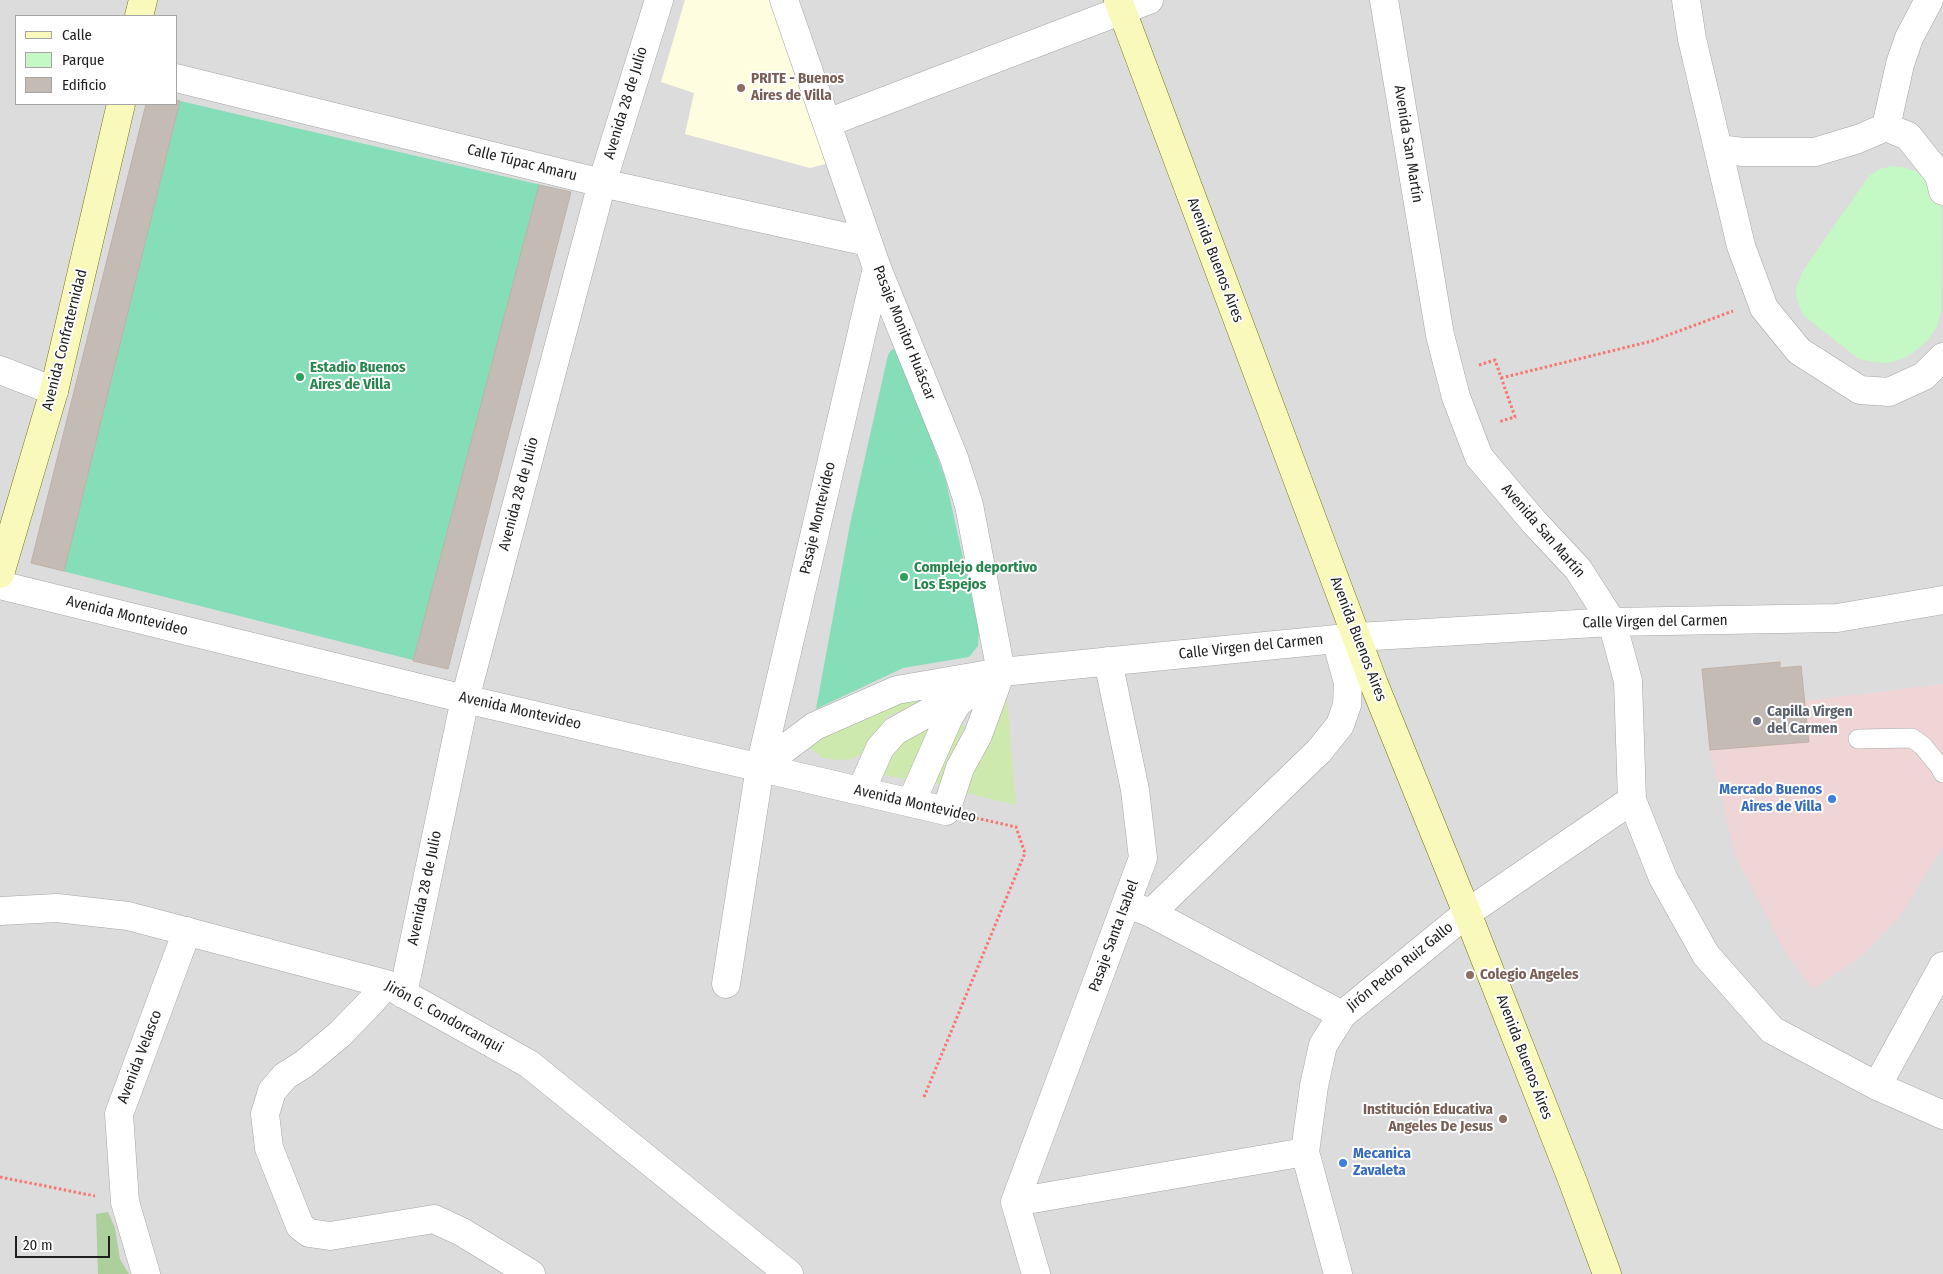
<!DOCTYPE html>
<html>
<head>
<meta charset="utf-8">
<style>
  body { margin:0 }
  #map { position:relative; width:1943px; height:1274px; overflow:hidden; background:#f0ece6; font-family:"Fira Sans Condensed",sans-serif }
  canvas { display:block }
  .legend { position:absolute; left:15px; top:15px; width:162px; height:90px; box-sizing:border-box; background:#fff; border:1px solid #a5a5a5; margin:0; padding:6px 9px; list-style:none; font-size:15px; color:#1f1f1f }
  .legend li { display:flex; align-items:center; gap:10px; height:25px }
  .legend b { width:25px; border:1px solid #a5a5a5 }
  .scale { position:absolute; left:15px; top:1236px; width:95px; height:22px; box-sizing:border-box; border:2px solid #1f1f1f; border-top:0; padding-left:6px; font-size:15px; line-height:18px; white-space:nowrap; color:#1f1f1f; -webkit-text-stroke:4px #fff; paint-order:stroke }
</style>
</head>
<body>
<div id="map">
<canvas width="1943" height="1274"></canvas>
<ul class="legend">
<li><b style="height:6px;background:#f9f9bb"></b>Calle</li>
<li><b style="height:14px;background:#c4f9c5"></b>Parque</li>
<li><b style="height:14px;background:#c5bbb5"></b>Edificio</li>
</ul>
<div class="scale">20 m</div>
</div>
<script>
const g = document.querySelector('canvas').getContext('2d');
g.lineJoin = 'round';
function fillPath(path, color) { g.fillStyle = color; g.fill(path, 'evenodd'); }
const shape = rows => new Path2D(rows.map(r => 'M' + r).join(''));
function trace(path, color, width, dash) { g.strokeStyle = color; g.lineWidth = width; g.lineCap = dash ? 'butt' : 'round'; g.setLineDash(dash || []); g.stroke(path); }
function write(font, color, halo, rows, align = 'center') {
  g.font = font + ' "Fira Sans Condensed",sans-serif'; g.lineWidth = 4; g.setLineDash([]); g.textBaseline = 'middle'; g.strokeStyle = halo; g.fillStyle = color; for (const [text, x, y, turn = 0] of rows) {
    g.save(); g.translate(x, y); g.rotate((+turn || 0) * Math.PI / 180); g.textAlign = isNaN(turn) ? turn : align; if (halo) g.strokeText(text, 0, 0); g.fillText(text, 0, 0); g.restore();
  }
}
fillPath(shape([
  [0,0,1943,0,1943,1274,0,1274],
  [16,16,176,16,176,104,16,104]
]), '#dddcdc');
fillPath(shape([
  [1943,684,1943,847,1900,916,1862,956,1813,989,1784,950,1735,855,1710,750,1808,742,1805,701]
]), '#f0d5d6');
fillPath(shape([
  [685,0,771,0,829,163,810,168,685,134,694,93,661,82]
]), '#fffde0');
fillPath(shape([
  [946,687,915,706,888,716,876,734,870,750,852,759,837,760,823,758,810,748,806,741,840,724],
  [1007,699,1016,805,963,792],
  [941,718,907,779,884,775,877,769,887,749],
  [960,722,970,731,947,786,928,781]
]), '#cde9ad');
fillPath(shape([
  [108,1212,115,1228,120,1259,129,1274,98,1274,96,1214]
]), '#adcf9b');
fillPath(shape([
  [1892,166,1903,167,1915,171,1926,178,1940,200,1942,213,1941,310,1937,327,1927,341,1914,352,1902,359,1888,363,1874,362,1859,359,1804,316,1799,306,1796,295,1797,286,1804,269,1869,176,1880,169]
]), '#c4f9c5');
fillPath(shape([
  [176,100,571,192,448,669,31,563,146,104,176,104],
  [895,349,900,351,946,481,979,630,978,646,969,657,903,668,816,709,850,524,888,355,891,350]
]), '#85deb7');
const building = shape([
  [176,100,180,101,64,571,31,563,146,104,176,104,176,100],
  [539,185,571,192,448,669,413,661,539,185],
  [1780,662,1780,668,1801,666,1809,742,1710,750,1702,669,1780,662]
]);
fillPath(building, '#c5bbb5');
trace(building, '#c1b2a8', 1);
const lane = shape([
  [1858,739,1912,738,1923,746,1940,767,1943,773]
]);
const street = shape([
  [784,0,877,268,954,458,969,505,1001,672],
  [1384,0,1440,335,1456,397,1479,457,1534,522,1578,569,1612,622,1628,681,1632,800,1663,878,1706,955,1772,1030,1877,1086,1943,1115],
  [1686,0,1692,39,1741,246,1764,308,1799,351,1860,390,1889,392,1924,376,1943,357],
  [176,78,602,183,868,242],
  [827,123,1149,0],
  [1886,127,1900,64,1909,38,1929,0],
  [1719,149,1743,152,1815,152,1858,139,1886,127,1908,136,1939,175,1943,191],
  [0,370,54,391],
  [0,585,465,699,946,811,960,768,978,735,1001,672],
  [760,767,815,726,897,690,1001,672,1357,637,1612,622,1837,618,1943,600],
  [861,791,880,748,895,731,933,710,958,702],
  [911,803,949,717,958,702,996,675],
  [1135,907,1151,913,1342,1015],
  [0,911,57,908,128,916,386,984,529,1064,789,1274],
  [1151,913,1319,751,1340,725,1347,705,1348,683,1336,639],
  [386,984,371,1002,340,1034,304,1064,285,1076,272,1091,265,1114,269,1148,300,1226,309,1233,330,1236,434,1219,462,1232,531,1274],
  [726,984,760,767,877,268],
  [403,994,465,699,602,183,659,0],
  [1877,1086,1943,966],
  [1015,1202,1143,858,1135,790,1108,661],
  [1015,1202,1305,1152],
  [1015,1202,1036,1274],
  [146,1274,125,1202,119,1114,187,931],
  [1338,1274,1305,1152,1314,1086,1323,1045,1342,1015,1467,913,1632,800]
]);
const secondary = shape([
  [1118,0,1374,684,1467,913,1573,1182,1607,1274],
  [139,16,143,0],
  [0,574,54,391,121,104]
]);
trace(lane, '#a6a6a6', 20);
trace(street, '#a6a6a6', 29);
trace(secondary, '#707606', 29);
trace(shape([
  [1479,365,1495,360,1515,417,1498,422],
  [1501,378,1652,341,1733,311],
  [924,1097,1025,853,1016,827,976,818],
  [0,1177,95,1196]
]), '#f8766f', 3, [2.5, 2.5]);
trace(lane, '#fff', 19);
trace(street, '#fff', 28);
trace(secondary, '#f9f9bb', 28);
for (const [x, y, r, color] of [
  [741,88,5,"#8d6e63"],
  [300,377,5,"#2e9e5b"],
  [904,577,5,"#2e9e5b"],
  [1757,721,5,"#6b7280"],
  [1832,799,5,"#3f7fe0"],
  [1470,975,5,"#8d6e63"],
  [1503,1119,5,"#8d6e63"],
  [1343,1163,5,"#3f7fe0"]
]) { const dot = new Path2D(); dot.arc(x, y, r, 0, 2 * Math.PI); g.fillStyle = color; g.fill(dot); trace(dot, '#fff', 2); }
write('bold 15px', '#785e54', '#fff', [
  ["PRITE - Buenos",751,79],
  ["Aires de Villa",751,96],
  ["Colegio Angeles",1480,975],
  ["Institución Educativa",1493,1110,"right"],
  ["Angeles De Jesus",1493,1127,"right"]
], 'left');
write('15px', '#1f1f1f', '#fff', [
  ["Avenida 28 de Julio",626,103,-73],
  ["Avenida San Martín",1408,144,81],
  ["Calle Túpac Amaru",522,163,14],
  ["Avenida Buenos Aires",1215,260,69],
  ["Pasaje Monitor Huáscar",904,333,68],
  ["Avenida Confraternidad",65,340,-76],
  ["Avenida 28 de Julio",519,494,-75],
  ["Pasaje Montevideo",818,518,-77],
  ["Avenida San Martín",1543,531,49],
  ["Avenida Montevideo",127,616,14],
  ["Calle Virgen del Carmen",1655,622,-1],
  ["Avenida Buenos Aires",1358,639,69],
  ["Calle Virgen del Carmen",1251,647,-6],
  ["Avenida Montevideo",520,711,13],
  ["Avenida Montevideo",915,804,13],
  ["Avenida 28 de Julio",425,888,-78],
  ["Pasaje Santa Isabel",1114,936,-70],
  ["Jirón Pedro Ruiz Gallo",1400,967,-39],
  ["Jirón G. Condorcanqui",444,1017,29],
  ["Avenida Velasco",140,1057,-69],
  ["Avenida Buenos Aires",1524,1057,69]
]);
write('bold 15px', '#27864d', '#fff', [
  ["Estadio Buenos",310,368],
  ["Aires de Villa",310,385],
  ["Complejo deportivo",914,568],
  ["Los Espejos",914,585]
], 'left');
write('bold 15px', '#5b616d', '#fff', [
  ["Capilla Virgen",1767,712],
  ["del Carmen",1767,729]
], 'left');
write('bold 15px', '#366cbe', '#fff', [
  ["Mercado Buenos",1822,790],
  ["Aires de Villa",1822,807],
  ["Mecanica",1353,1154,"left"],
  ["Zavaleta",1353,1171,"left"]
], 'right');
</script>
</body>
</html>
